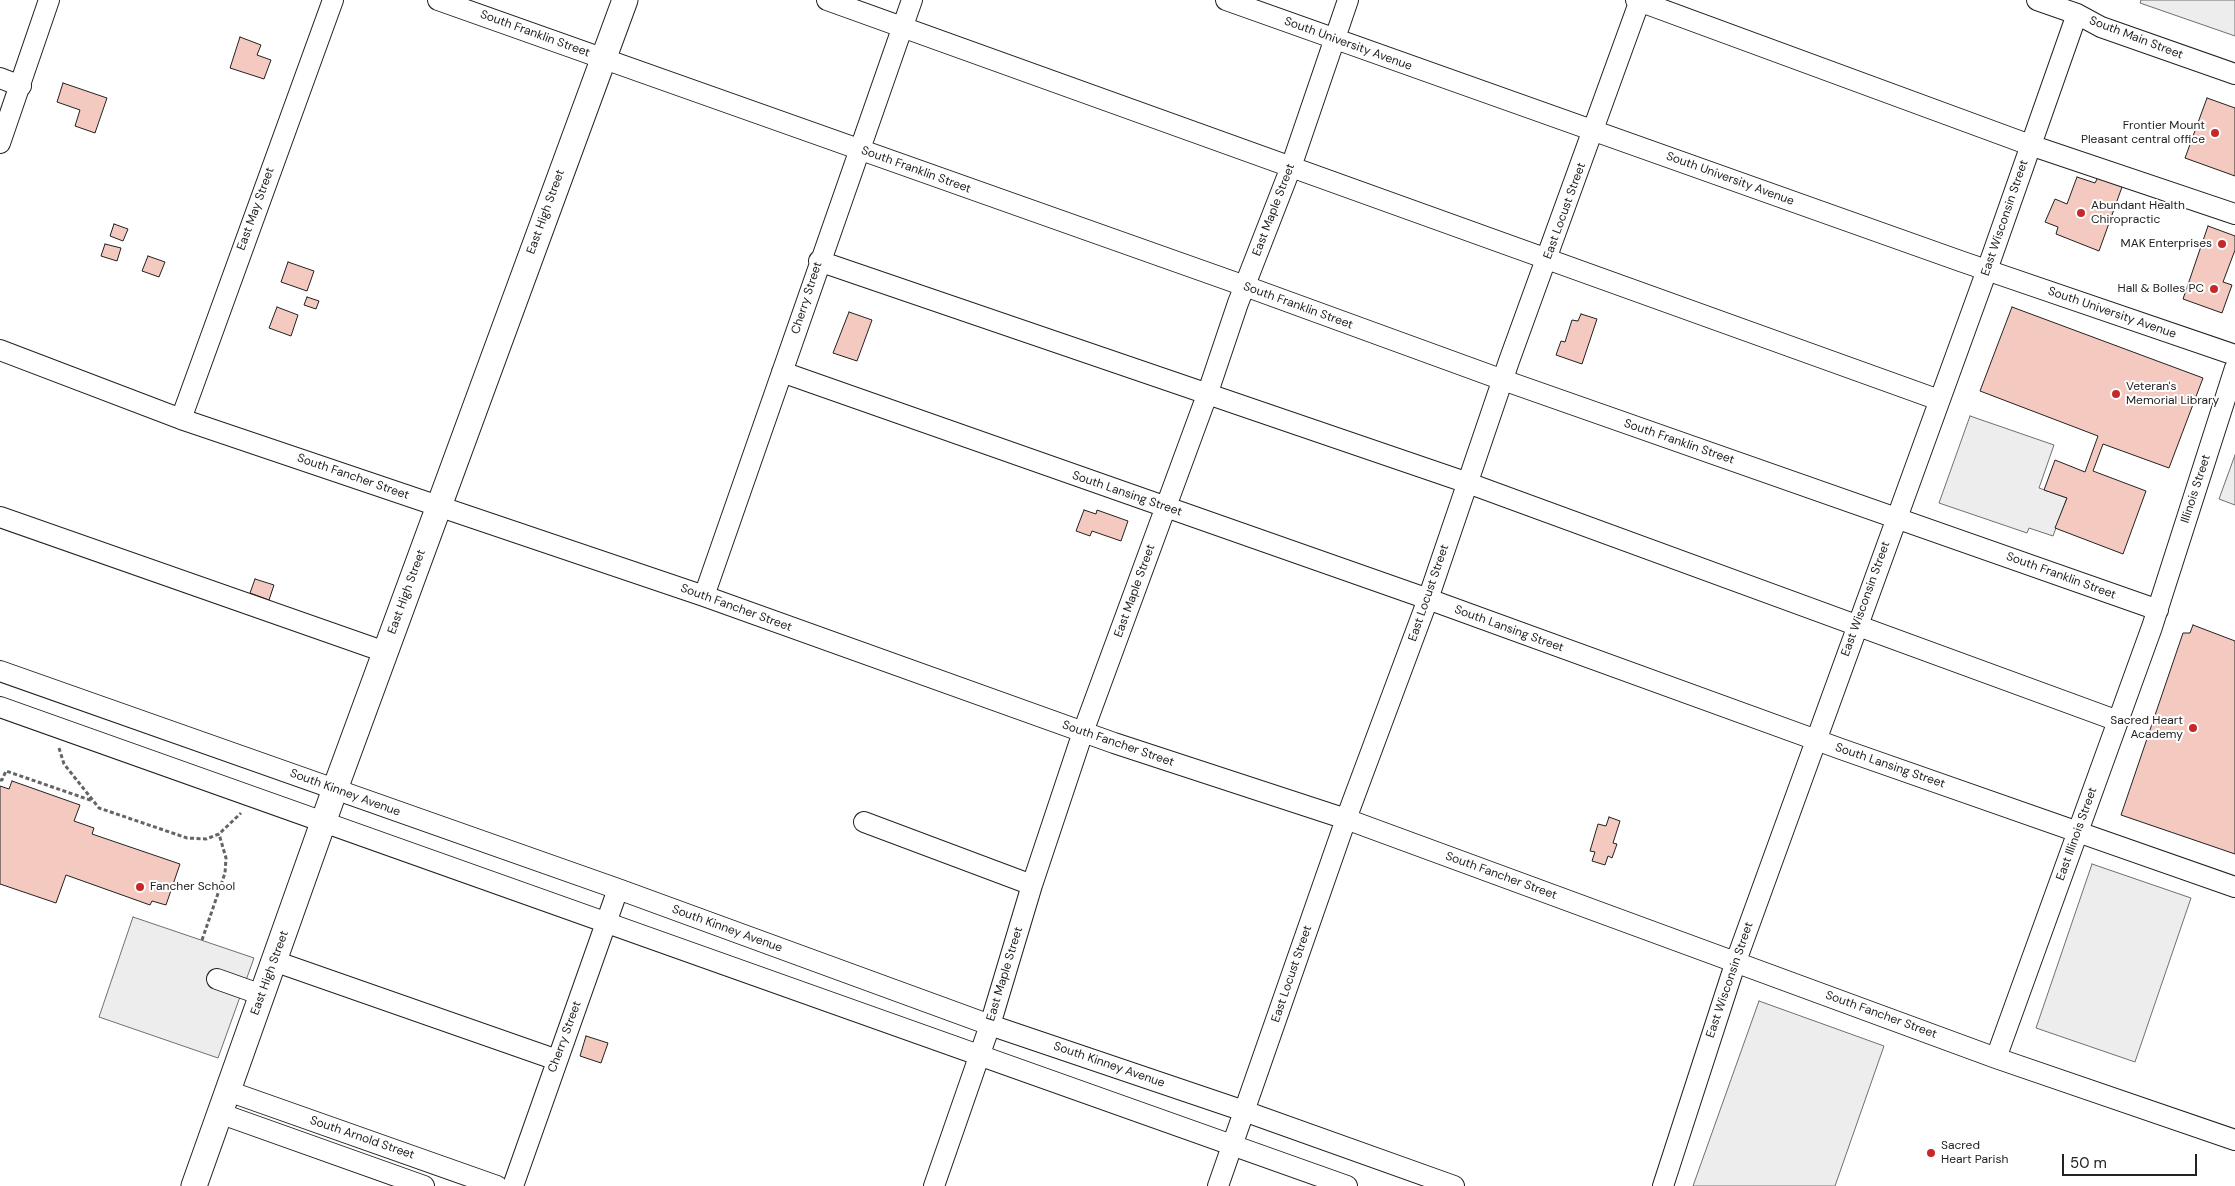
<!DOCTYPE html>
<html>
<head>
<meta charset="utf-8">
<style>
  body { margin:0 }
  #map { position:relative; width:2235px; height:1186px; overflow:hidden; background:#fff; font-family:"DM Sans",sans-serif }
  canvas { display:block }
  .scale { position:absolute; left:2062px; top:1154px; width:135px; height:22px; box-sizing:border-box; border:2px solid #222; border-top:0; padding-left:6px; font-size:15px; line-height:18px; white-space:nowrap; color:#222; -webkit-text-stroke:4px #fff; paint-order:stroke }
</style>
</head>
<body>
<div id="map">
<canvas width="2235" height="1186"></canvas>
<div class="scale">50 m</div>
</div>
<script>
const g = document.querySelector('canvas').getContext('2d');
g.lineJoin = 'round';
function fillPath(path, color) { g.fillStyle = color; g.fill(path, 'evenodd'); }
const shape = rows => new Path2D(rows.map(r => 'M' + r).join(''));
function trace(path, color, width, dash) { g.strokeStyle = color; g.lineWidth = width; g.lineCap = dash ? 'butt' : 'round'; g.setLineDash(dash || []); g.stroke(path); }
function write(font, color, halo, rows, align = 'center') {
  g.font = font + ' "DM Sans",sans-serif'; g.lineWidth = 4; g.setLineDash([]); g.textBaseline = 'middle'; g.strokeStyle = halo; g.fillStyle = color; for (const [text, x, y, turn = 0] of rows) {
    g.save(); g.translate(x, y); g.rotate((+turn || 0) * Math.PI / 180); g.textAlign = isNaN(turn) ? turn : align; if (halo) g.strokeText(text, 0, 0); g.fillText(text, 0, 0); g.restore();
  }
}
const parking = shape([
  [2141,0,2235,0,2235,36,2140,3,2141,0],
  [1970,416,2054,445,2039,488,2067,498,2053,536,2029,528,2027,533,1939,503,1970,416],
  [2235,455,2235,505,2219,499,2235,455],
  [2092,864,2191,898,2135,1062,2036,1028,2092,864],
  [133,917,254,958,218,1058,99,1017,133,917],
  [1759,1001,1884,1046,1835,1186,1693,1186,1759,1001]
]);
fillPath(parking, '#ededed');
trace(parking, '#6f6f6f', 1);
const building = shape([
  [240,37,261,45,257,55,271,60,264,79,230,68,240,37],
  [63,83,107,98,95,133,75,126,80,110,57,102,63,83],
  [2207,98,2235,108,2235,176,2185,158,2207,98],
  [2077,177,2095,183,2098,177,2122,187,2099,251,2056,234,2058,227,2045,222,2055,199,2067,204,2077,177],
  [114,224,128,229,123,241,110,236,114,224],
  [2208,226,2235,236,2235,250,2223,282,2232,285,2222,313,2183,299,2208,226],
  [105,244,121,248,117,261,101,256,105,244],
  [148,256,165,262,159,277,142,271,148,256],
  [288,262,314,271,307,291,281,282,288,262],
  [307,297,319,301,316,309,304,305,307,297],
  [277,307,298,315,291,336,269,328,277,307],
  [2012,307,2203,378,2169,468,2103,444,2093,471,2146,491,2123,554,2055,528,2067,498,2044,490,2055,460,2085,472,2098,436,1980,391,2012,307],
  [849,312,872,320,857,361,833,353,849,312],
  [1581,314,1597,319,1582,364,1556,355,1561,341,1565,342,1572,320,1578,321,1581,314],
  [1084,510,1096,514,1097,510,1128,521,1121,541,1092,531,1090,536,1076,531,1084,510],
  [255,579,274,585,269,600,250,593,255,579],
  [2193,625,2235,641,2235,854,2121,815,2183,633,2190,633,2193,625],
  [12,781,80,805,74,821,94,828,92,834,180,864,166,905,152,901,150,905,66,875,56,903,0,884,0,786,9,789,12,781],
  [1609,817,1620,821,1613,843,1617,844,1612,858,1608,856,1605,865,1592,861,1595,852,1590,851,1598,824,1606,826,1609,817],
  [586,1036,608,1043,601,1063,580,1056,586,1036]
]);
fillPath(building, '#f3c9c0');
trace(building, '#222', 1);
const minor = shape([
  [438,0,1245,286,1503,380,2158,610],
  [827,0,1939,400],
  [1226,0,1963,262,2235,355],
  [1636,0,2030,145,2235,214],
  [2037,0,2077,14,2101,27,2235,74],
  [0,78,21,86],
  [0,143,49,0],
  [819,261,1468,483,2118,721],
  [0,350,181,419,704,596,1114,743,1346,819,1996,1058,2235,1140],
  [782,372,1428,599,1841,749,2235,887],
  [181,419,333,0],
  [0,517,385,652],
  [704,596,912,0],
  [0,671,618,889,990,1025,1244,1111,1454,1186],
  [0,707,1347,1186],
  [864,822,1032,885],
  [274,961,557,1060],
  [217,979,262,995],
  [1996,1058,2152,627,2235,368],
  [228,1091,497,1186],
  [219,1113,424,1186],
  [513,1186,618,889],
  [934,1186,990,1025,1032,885,1083,732,1207,395,1238,303,1291,167,1348,0],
  [1218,1186,1346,819,1428,599,1509,361,1640,0],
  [1663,1186,1736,961,1987,270,2077,14]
]);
const major = shape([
  [194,1186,335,789,625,0]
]);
trace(minor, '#222', 22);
trace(major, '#222', 27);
trace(shape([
  [59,748,64,764,99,808,187,838,206,839,219,834,241,813],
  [0,780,2,780,6,771,93,801],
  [202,940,225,873,226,858,219,834]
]), '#646464', 3, [4, 2.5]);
trace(minor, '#fff', 20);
trace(major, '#fff', 25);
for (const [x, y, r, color] of [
  [2215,133,5,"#c62828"],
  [2081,213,5,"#c62828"],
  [2222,244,5,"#c62828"],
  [2214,289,5,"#c62828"],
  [2116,394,5,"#c62828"],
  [2193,728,5,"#c62828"],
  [140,887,5,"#c62828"],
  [1931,1153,5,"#c62828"]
]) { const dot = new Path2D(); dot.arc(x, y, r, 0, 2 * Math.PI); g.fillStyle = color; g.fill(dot); trace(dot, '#fff', 2); }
write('12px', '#222', '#fff', [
  ["South Franklin Street",535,34,20],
  ["South Main Street",2136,38,21],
  ["South University Avenue",1348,44,20],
  ["South Franklin Street",916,170,20],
  ["South University Avenue",1730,179,20],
  ["East May Street",256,209,-70],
  ["East Maple Street",1274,210,-69],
  ["East Locust Street",1565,211,-70],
  ["East High Street",546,212,-70],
  ["East Wisconsin Street",2005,218,-71],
  ["Cherry Street",807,298,-72],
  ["South Franklin Street",1298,306,20],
  ["South University Avenue",2112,313,19],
  ["South Franklin Street",1679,442,19],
  ["South Fancher Street",353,477,19],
  ["Illinois Street",2196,489,-72],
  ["South Lansing Street",1127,494,19],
  ["South Franklin Street",2061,576,20],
  ["East Maple Street",1135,591,-70],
  ["East High Street",407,592,-70],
  ["East Locust Street",1429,593,-71],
  ["East Wisconsin Street",1866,599,-70],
  ["South Fancher Street",736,608,20],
  ["South Lansing Street",1509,629,20],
  ["South Fancher Street",1118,744,19],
  ["South Lansing Street",1890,766,19],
  ["South Kinney Avenue",345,793,20],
  ["East Illinois Street",2077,834,-70],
  ["South Fancher Street",1501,876,20],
  ["South Kinney Avenue",727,929,20],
  ["East High Street",270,973,-70],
  ["East Maple Street",1005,974,-73],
  ["East Locust Street",1292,974,-71],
  ["East Wisconsin Street",1730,980,-71],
  ["South Fancher Street",1881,1015,20],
  ["Cherry Street",565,1037,-70],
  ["South Kinney Avenue",1109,1065,19],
  ["South Arnold Street",362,1138,19]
]);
write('12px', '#222', '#fff', [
  ["Frontier Mount",2205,126],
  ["Pleasant central office",2205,140],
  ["Abundant Health",2091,206,"left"],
  ["Chiropractic",2091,220,"left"],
  ["MAK Enterprises",2212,244],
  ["Hall & Bolles PC",2204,289],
  ["Veteran's",2126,387,"left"],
  ["Memorial Library",2126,401,"left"],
  ["Sacred Heart",2183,721],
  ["Academy",2183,735],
  ["Fancher School",150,887,"left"],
  ["Sacred",1941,1146,"left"],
  ["Heart Parish",1941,1160,"left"]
], 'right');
</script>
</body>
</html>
